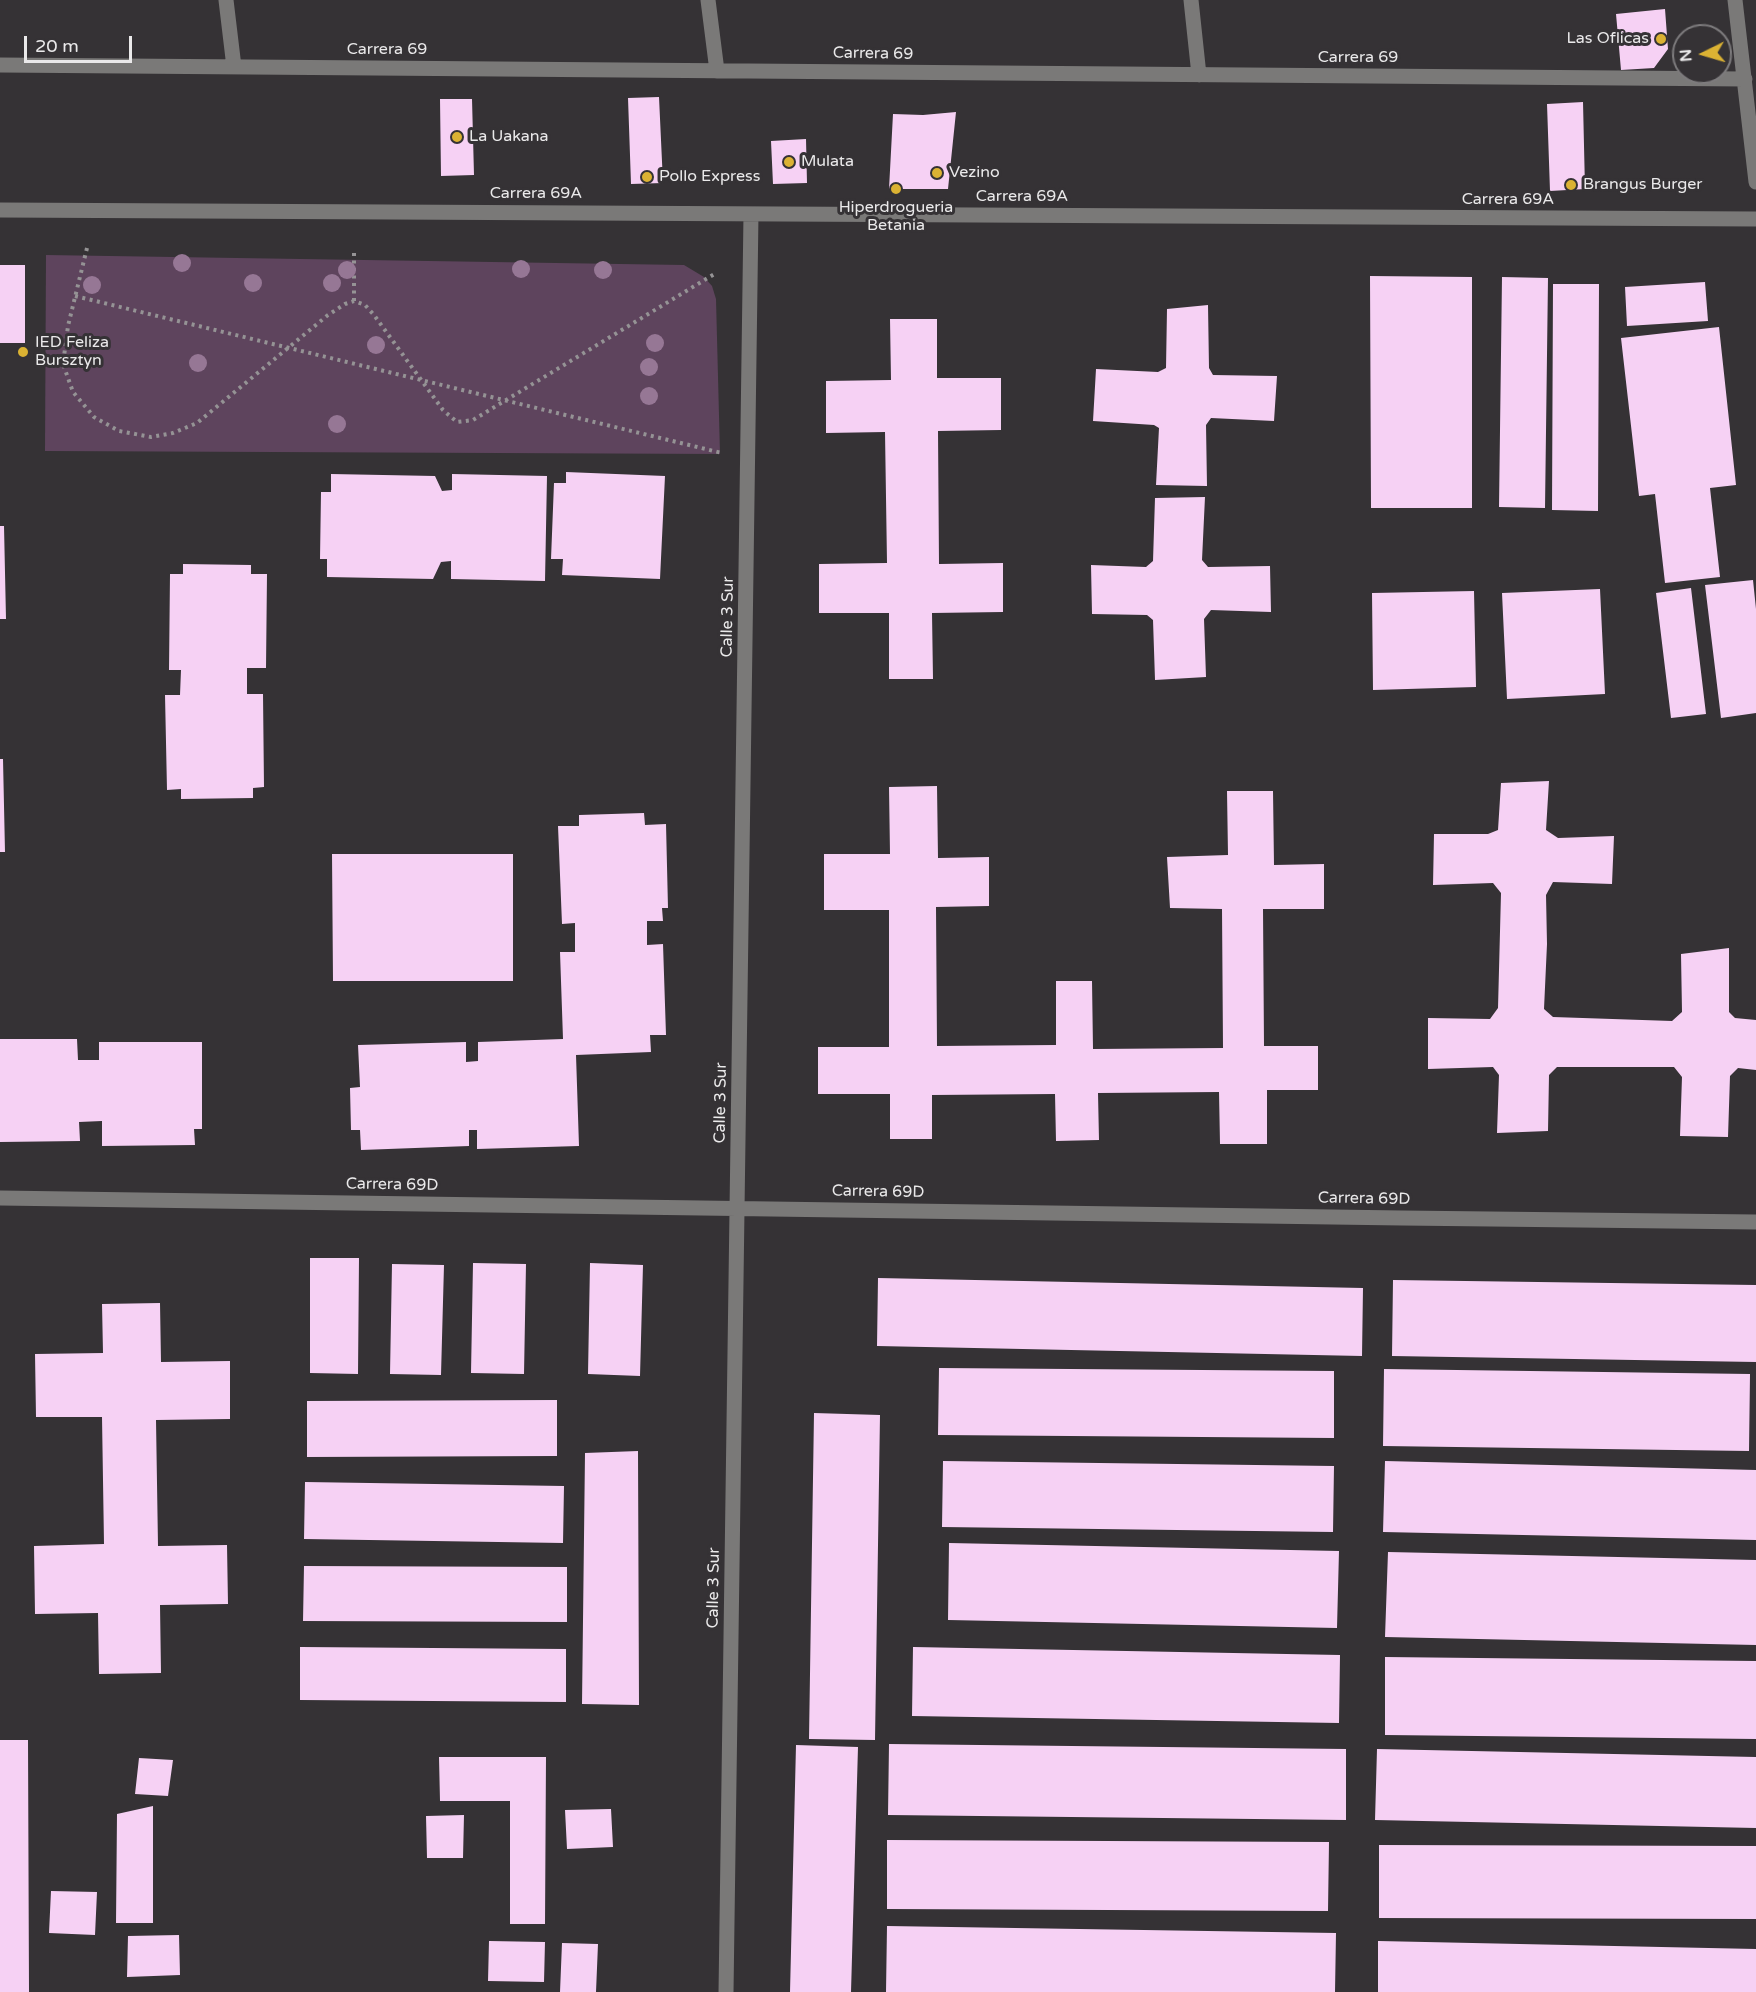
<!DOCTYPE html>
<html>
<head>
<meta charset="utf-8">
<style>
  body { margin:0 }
  #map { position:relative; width:1756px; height:1992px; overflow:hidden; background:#353235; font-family:"Varela Round",sans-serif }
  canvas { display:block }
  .north { position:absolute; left:1672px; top:24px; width:60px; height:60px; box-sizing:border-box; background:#353235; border:2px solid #7d7b7d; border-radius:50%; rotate:265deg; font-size:16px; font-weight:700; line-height:24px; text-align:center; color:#eae9ea }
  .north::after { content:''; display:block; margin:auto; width:21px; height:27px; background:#dbb233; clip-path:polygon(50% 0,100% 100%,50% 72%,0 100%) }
  .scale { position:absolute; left:24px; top:36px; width:108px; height:27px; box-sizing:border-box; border:3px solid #eae9ea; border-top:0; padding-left:8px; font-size:18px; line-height:21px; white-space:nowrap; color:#eae9ea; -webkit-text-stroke:4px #353235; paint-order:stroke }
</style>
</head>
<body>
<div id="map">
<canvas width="1756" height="1992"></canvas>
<div class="north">N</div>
<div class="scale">20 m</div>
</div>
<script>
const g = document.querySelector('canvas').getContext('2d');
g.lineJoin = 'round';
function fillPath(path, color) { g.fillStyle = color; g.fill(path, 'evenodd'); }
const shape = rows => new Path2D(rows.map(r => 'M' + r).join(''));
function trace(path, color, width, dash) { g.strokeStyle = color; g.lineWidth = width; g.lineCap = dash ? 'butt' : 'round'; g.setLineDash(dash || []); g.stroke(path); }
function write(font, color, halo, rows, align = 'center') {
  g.font = font + ' "Varela Round",sans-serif'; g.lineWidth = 6; g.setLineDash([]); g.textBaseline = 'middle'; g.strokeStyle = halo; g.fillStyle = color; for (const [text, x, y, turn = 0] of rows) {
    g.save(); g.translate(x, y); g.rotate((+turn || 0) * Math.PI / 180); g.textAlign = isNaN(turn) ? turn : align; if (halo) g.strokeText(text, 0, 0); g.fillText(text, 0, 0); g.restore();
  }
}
fillPath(shape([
  [46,255,684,265,704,277,712,286,716,299,720,454,45,451]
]), '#5e445d');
fillPath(shape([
  [1665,9,1668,49,1654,68,1621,70,1616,14],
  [659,97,663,183,631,184,628,98],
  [440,99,472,99,474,175,441,176],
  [1583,102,1585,189,1550,191,1547,104],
  [956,112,948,189,889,189,893,114,923,115],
  [806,139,807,183,773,184,771,141],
  [0,265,25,265,25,343,0,343],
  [1370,276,1472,277,1472,508,1371,508],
  [1502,277,1548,278,1545,508,1499,507],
  [1705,282,1708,321,1627,326,1625,287],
  [1553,284,1599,284,1598,511,1552,510],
  [1208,305,1209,368,1213,375,1277,376,1274,421,1211,418,1206,425,1207,486,1156,485,1159,428,1154,425,1093,421,1096,369,1158,372,1166,368,1167,309],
  [890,319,937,319,937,378,1001,378,1001,430,938,431,939,564,1003,563,1003,612,932,613,933,679,889,679,889,613,819,613,819,564,887,563,885,432,826,433,826,381,891,380],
  [1719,327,1736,485,1710,488,1720,577,1665,583,1655,494,1639,496,1621,338],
  [566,472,665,476,660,579,562,575,563,559,551,559,554,483,566,483],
  [331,474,435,476,442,491,452,490,452,474,547,476,545,581,451,579,451,561,441,562,433,579,327,577,327,559,320,559,321,492,331,492],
  [1205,497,1202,560,1208,567,1270,566,1271,612,1211,610,1204,619,1206,677,1155,680,1153,620,1147,615,1092,614,1091,565,1146,567,1153,561,1155,498],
  [0,526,4,526,6,619,0,619],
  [183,564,251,565,251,574,267,574,266,668,247,668,247,694,263,694,264,787,253,788,253,798,181,799,181,789,167,790,165,695,180,695,181,670,169,670,170,574,183,574],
  [1753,580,1756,609,1756,713,1721,718,1705,585],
  [1691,588,1706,714,1671,718,1656,593],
  [1600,589,1605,694,1507,699,1502,593],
  [1474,591,1476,687,1373,690,1372,593],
  [0,759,3,759,5,852,0,852],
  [1549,781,1546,830,1558,838,1614,836,1612,884,1553,882,1546,895,1547,944,1544,1009,1553,1017,1672,1021,1682,1012,1681,954,1729,948,1729,1012,1735,1018,1756,1020,1756,1070,1738,1068,1730,1076,1728,1137,1680,1136,1682,1077,1674,1067,1557,1067,1549,1075,1548,1131,1497,1133,1499,1075,1493,1067,1428,1069,1428,1018,1490,1019,1498,1008,1501,893,1493,883,1433,885,1434,834,1488,834,1498,830,1501,783],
  [937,786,938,858,989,857,989,906,936,907,937,1046,1056,1045,1056,981,1092,981,1093,1049,1223,1048,1222,909,1170,908,1167,857,1228,855,1227,791,1273,791,1274,865,1324,864,1324,909,1263,909,1264,1046,1318,1046,1318,1090,1267,1090,1267,1144,1220,1144,1219,1092,1098,1093,1099,1140,1056,1141,1055,1094,932,1095,932,1139,890,1139,890,1094,818,1094,818,1047,889,1047,889,910,824,910,824,854,890,854,889,787],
  [644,813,645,825,666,824,668,908,662,908,663,921,647,921,647,945,663,944,666,1035,650,1035,651,1052,576,1055,579,1146,477,1149,477,1130,469,1130,469,1146,361,1150,360,1130,351,1130,350,1088,360,1087,358,1045,466,1042,466,1062,478,1061,478,1042,563,1039,560,952,575,952,575,923,562,924,558,826,579,826,579,815],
  [332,854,513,854,513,981,333,981],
  [0,1039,77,1039,78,1060,99,1060,99,1042,202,1042,202,1129,194,1129,195,1145,102,1146,102,1121,79,1122,80,1141,0,1142],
  [310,1258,359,1258,358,1374,310,1373],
  [473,1263,526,1264,524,1374,471,1373],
  [590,1263,643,1265,640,1376,588,1374],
  [392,1264,444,1265,441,1375,390,1374],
  [878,1278,1363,1288,1362,1356,877,1346],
  [1393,1280,1756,1285,1756,1362,1392,1356],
  [160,1303,161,1362,230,1361,230,1419,156,1420,158,1546,227,1545,228,1604,160,1605,161,1673,99,1674,98,1613,35,1614,34,1546,104,1544,102,1417,36,1417,35,1354,103,1353,102,1304],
  [939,1368,1334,1371,1334,1438,938,1435],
  [1384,1369,1750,1374,1749,1451,1383,1446],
  [557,1400,557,1456,307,1457,307,1401],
  [814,1413,880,1415,875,1740,809,1739],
  [638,1451,639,1705,582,1704,585,1453],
  [943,1461,1334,1466,1333,1532,942,1527],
  [1385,1461,1756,1470,1756,1540,1383,1532],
  [305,1482,564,1486,563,1543,304,1539],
  [949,1543,1339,1551,1337,1628,948,1620],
  [1388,1552,1756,1560,1756,1645,1385,1637],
  [304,1566,567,1567,567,1622,303,1621],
  [300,1647,566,1649,566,1702,300,1700],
  [913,1647,1340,1655,1339,1723,912,1716],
  [1385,1657,1756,1661,1756,1739,1385,1735],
  [0,1740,28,1740,29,1992,0,1992],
  [889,1744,1346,1749,1346,1820,888,1815],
  [796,1745,858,1747,851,1992,790,1992],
  [1377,1749,1756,1757,1756,1828,1375,1820],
  [439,1757,546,1757,545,1924,510,1924,510,1801,440,1801],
  [139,1758,173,1760,168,1796,135,1794],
  [153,1806,153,1923,116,1923,117,1814],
  [611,1809,613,1847,567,1849,565,1810],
  [464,1815,463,1858,427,1858,426,1816],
  [887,1840,1329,1842,1328,1911,887,1909],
  [1379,1845,1756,1846,1756,1919,1379,1918],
  [51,1891,97,1892,95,1935,49,1933],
  [887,1926,1336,1933,1335,1992,886,1992],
  [179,1935,180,1975,127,1977,128,1936],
  [489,1941,545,1942,544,1982,488,1981],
  [1378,1941,1756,1949,1756,1992,1378,1992],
  [562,1943,598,1944,596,1992,560,1992]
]), '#f6d1f4');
trace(shape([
  [87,248,68,326,63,364,73,392,94,417,119,431,151,437,173,433,197,423,328,315,345,304,354,301,365,305,374,315,443,410,457,422,473,420,716,273],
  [75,296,722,453],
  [354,301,354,250]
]), '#959395', 4, [3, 4.5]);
trace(shape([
  [226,0,234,67],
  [708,0,717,71],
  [1191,0,1199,75],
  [1735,0,1756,182],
  [0,65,1745,79],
  [0,210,1756,219],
  [0,1198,1402,1218,1756,1222],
  [726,1992,751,214]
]), '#7a7978', 15);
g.fillStyle = '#967795';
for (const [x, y] of [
  [182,263],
  [521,269],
  [347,270],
  [603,270],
  [253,283],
  [332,283],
  [92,285],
  [655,343],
  [376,345],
  [198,363],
  [649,367],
  [649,396],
  [337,424]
]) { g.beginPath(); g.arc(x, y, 9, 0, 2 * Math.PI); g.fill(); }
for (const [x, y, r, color] of [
  [1661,39,6,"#dbb233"],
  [457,137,6,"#dbb233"],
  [789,162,6,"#dbb233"],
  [937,173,6,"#dbb233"],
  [647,177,6,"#dbb233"],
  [1571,185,6,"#dbb233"],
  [896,189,6,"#dbb233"],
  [23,352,6,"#dbb233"]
]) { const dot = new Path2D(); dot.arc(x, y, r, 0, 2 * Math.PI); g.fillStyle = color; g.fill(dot); trace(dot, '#353235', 2); }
write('16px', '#eae9ea', '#353235', [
  ["Las Oflicas",1649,39,"right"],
  ["La Uakana",469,137],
  ["Mulata",801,162],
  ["Vezino",949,173],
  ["Pollo Express",659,177],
  ["Brangus Burger",1583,185],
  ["Hiperdrogueria",896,208,"center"],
  ["Betania",896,226,"center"],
  ["IED Feliza",35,343],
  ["Bursztyn",35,361]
], 'left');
write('16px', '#eae9ea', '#353235', [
  ["Carrera 69",387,50],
  ["Carrera 69",873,54,1],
  ["Carrera 69",1358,58],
  ["Carrera 69A",536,194],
  ["Carrera 69A",1022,197],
  ["Carrera 69A",1508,200],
  ["Calle 3 Sur",728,617,-89],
  ["Calle 3 Sur",721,1103,-89],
  ["Carrera 69D",392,1185,1],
  ["Carrera 69D",878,1192,1],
  ["Carrera 69D",1364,1199,1],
  ["Calle 3 Sur",714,1588,-89]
]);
</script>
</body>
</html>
